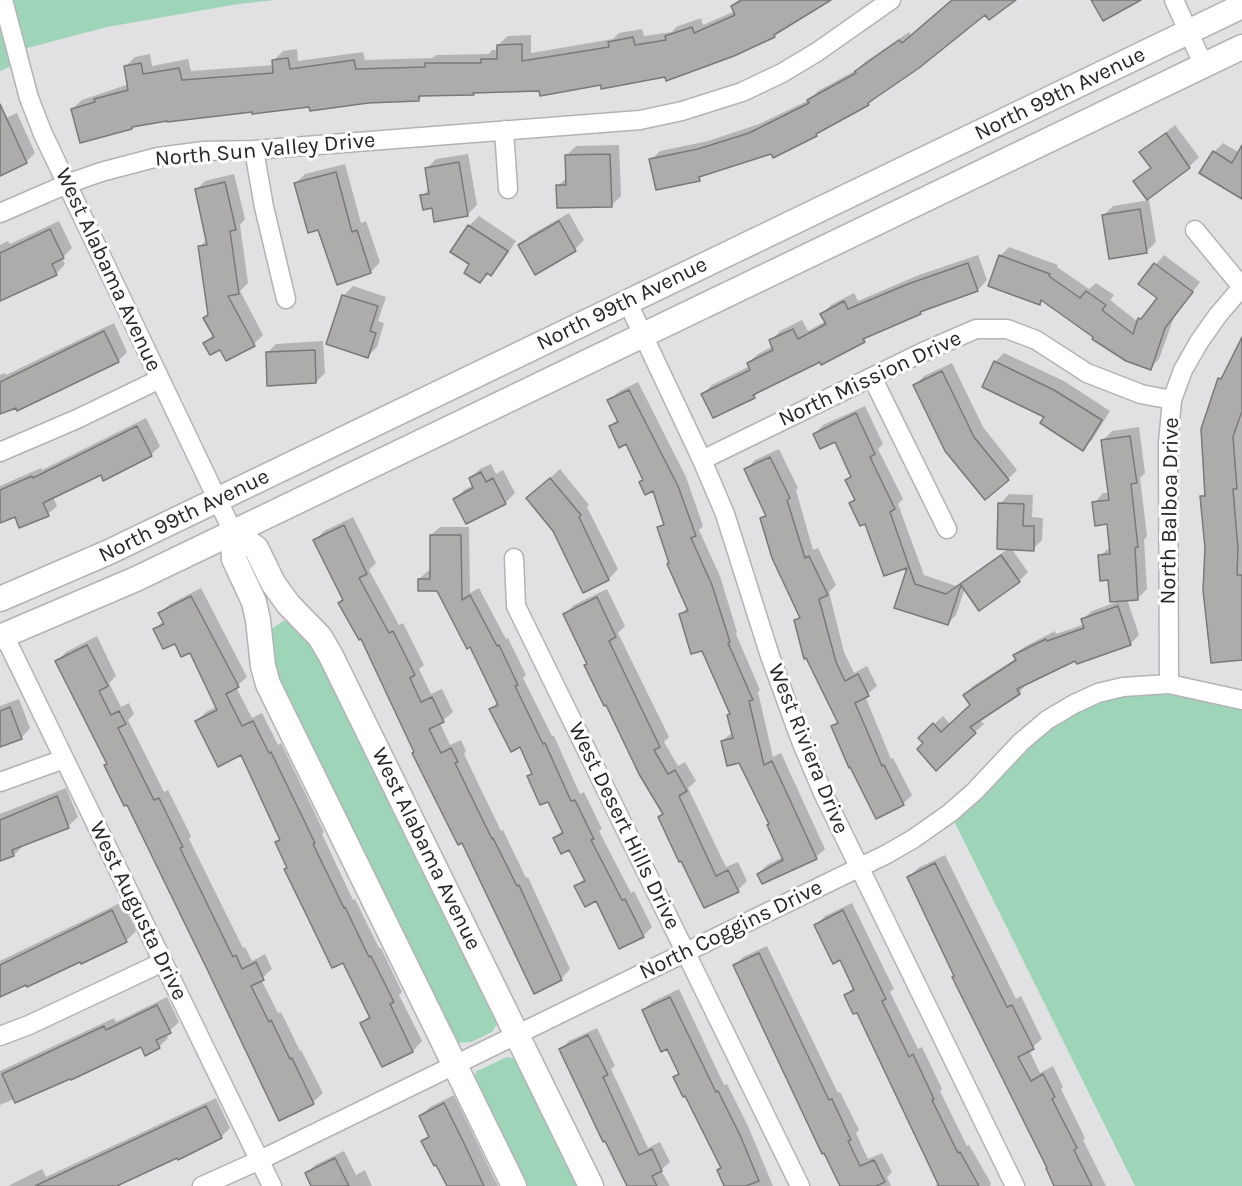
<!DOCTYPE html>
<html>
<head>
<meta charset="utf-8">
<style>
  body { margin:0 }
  canvas { display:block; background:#e1e1e3 }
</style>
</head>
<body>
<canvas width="1242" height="1186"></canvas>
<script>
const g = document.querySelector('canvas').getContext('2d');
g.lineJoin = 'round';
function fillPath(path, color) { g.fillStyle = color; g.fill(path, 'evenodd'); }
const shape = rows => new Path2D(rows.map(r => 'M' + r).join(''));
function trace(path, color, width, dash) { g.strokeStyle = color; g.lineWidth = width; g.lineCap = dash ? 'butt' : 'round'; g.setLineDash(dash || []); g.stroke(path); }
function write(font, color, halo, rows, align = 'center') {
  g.font = font + ' Karla,sans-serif'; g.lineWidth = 6; g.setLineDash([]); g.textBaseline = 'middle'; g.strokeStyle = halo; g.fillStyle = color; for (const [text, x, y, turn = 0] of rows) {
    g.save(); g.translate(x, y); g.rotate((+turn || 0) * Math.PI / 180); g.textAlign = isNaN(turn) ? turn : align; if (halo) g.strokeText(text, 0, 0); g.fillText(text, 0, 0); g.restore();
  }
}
fillPath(shape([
  [0,0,275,0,238,4,107,27,16,51,19,63,0,71],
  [283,621,292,623,312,640,498,1023,492,1032,471,1042,454,1043,273,675,270,630],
  [1123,687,1242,700,1242,1186,1135,1186,950,813,1021,742],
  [507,1057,518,1059,583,1186,523,1186,473,1079,477,1071]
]), '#9ed4b8');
fillPath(shape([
  [738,0,828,0,774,35,666,76,540,89,424,94,418,100,253,110,72,109,82,100,129,84,125,67,135,57,150,54,152,66,188,59,191,71,274,65,273,61,283,51,297,49,298,61,363,52,365,60,432,58,436,55,489,54,492,50,498,50,498,45,508,36,531,35,531,53,613,39,619,33,642,29,644,36,672,32,676,27,701,18,703,25,735,11,732,6],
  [952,0,1013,0,985,12,868,104,822,129,816,135,705,173,699,179,651,160,660,151,708,141,759,124,809,100,818,91,858,69,865,62,909,32,911,35],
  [17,113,35,153,26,162,0,174,0,114,4,119],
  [1175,125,1199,157,1189,167,1147,198,1135,181,1152,167,1141,152],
  [1223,143,1240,153,1242,151,1242,187,1214,152],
  [619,145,621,196,612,205,558,186,568,176,567,155,576,146],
  [468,154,477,205,467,215,433,206,422,196,430,188,426,169,436,159],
  [345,164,361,223,366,221,380,262,371,272,319,228,296,183,305,174],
  [234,174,245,219,240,225,248,283,240,291,263,335,254,344,221,348,205,343,214,334,205,318,209,313,200,247,207,239,196,190,205,181],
  [1149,200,1156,242,1146,252,1103,216,1113,206],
  [569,213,584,240,575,249,536,273,520,246,529,236],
  [479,216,516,241,500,265,480,281,472,264,452,252,469,226],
  [59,221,72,248,62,258,65,264,56,274,0,299,0,245,8,241,10,244],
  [1009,247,1058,265,1057,267,1089,289,1096,283,1114,295,1110,300,1138,322,1159,298,1140,283,1164,255,1200,282,1174,317,1159,359,1150,368,1095,337,1043,299,1039,303,1000,256],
  [978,255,987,280,978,290,925,308,920,313,870,334,864,340,821,363,820,360,762,389,754,397,703,394,712,385,750,366,748,363,758,354,773,346,771,341,780,331,802,320,808,331,826,321,822,314,831,305,854,293,858,301,919,275],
  [353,286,386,297,378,321,384,323,377,347,367,357,328,343,344,295],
  [114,323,127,352,118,361,0,412,0,375,5,373,6,375],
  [1242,340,1242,658,1206,548,1202,497,1207,492,1219,379,1226,373],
  [323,341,325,373,316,382,267,353,276,344],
  [1004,353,1064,381,1110,411,1092,440,1082,449,1046,416,995,362],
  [952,363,983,427,1017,470,1008,479,915,386,924,376],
  [638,382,686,477,703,526,699,530,720,576,737,632,736,634,760,690,758,692,773,757,781,753,825,849,816,857,763,882,758,874,767,865,783,857,770,824,740,761,722,741,733,732,729,715,731,713,703,649,680,615,688,607,659,528,665,522,654,489,644,479,626,442,611,426,618,419,609,401,618,392],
  [865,406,883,444,878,449,903,499,898,504,924,575,956,586,1009,548,1000,504,1009,494,1033,495,1032,517,1043,518,1042,540,1033,549,1011,548,1028,572,1019,581,965,588,956,615,947,624,896,607,909,566,885,574,866,522,851,503,856,498,847,480,852,475,836,440,815,434,823,425],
  [146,418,160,446,151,455,101,473,53,497,57,506,48,514,15,515,0,521,0,486,41,468,42,470],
  [1139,427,1145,473,1140,478,1147,536,1144,540,1147,589,1138,598,1127,599,1139,635,1130,644,1076,659,1027,683,1019,693,979,719,984,724,975,732,925,743,929,729,943,716,950,724,971,705,965,695,973,686,1017,658,1015,655,1024,647,1055,631,1056,634,1085,624,1083,619,1092,611,1122,600,1100,556,1111,546,1108,523,1094,503,1103,493,1110,493,1103,440,1112,431],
  [779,449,798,488,796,490,813,550,818,548,836,585,829,592,844,652,854,673,867,666,877,686,865,696,891,759,893,758,912,795,903,804,833,727,839,721,795,621,801,615,762,518,767,514,746,469,755,460],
  [491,464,496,474,503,470,515,493,505,503,467,522,455,499,464,490,474,485,470,478,480,469],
  [560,469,589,505,587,507,618,569,609,579,584,591,554,530,528,498],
  [353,517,376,563,369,570,399,625,403,623,424,665,419,669,431,694,442,689,453,712,440,723,450,745,461,740,466,751,464,754,501,831,503,830,526,878,528,877,570,969,561,979,344,599,315,540,324,531],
  [440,527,469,527,470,593,479,588,506,639,508,638,526,675,523,678,552,736,554,736,580,794,584,792,602,829,599,831,631,893,634,891,652,927,643,936,597,899,576,887,585,878,570,848,555,838,563,830,549,800,529,776,533,772,521,745,491,709,498,702,471,645,438,590,419,579,428,571,431,571,431,535],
  [201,588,247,677,236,687,252,718,262,713,278,745,281,743,324,832,322,834,353,900,355,899,379,948,381,948,402,992,399,995,422,1041,413,1051,382,1065,362,1023,370,1015,344,961,289,867,277,843,281,838,242,753,197,721,206,712,217,706,190,651,155,629,164,620,160,613,170,604],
  [607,589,625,626,618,633,669,737,664,742,678,766,685,762,696,781,688,788,726,867,738,862,747,881,738,890,682,859,659,817,664,813,565,614,574,605],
  [97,636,116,676,109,683,121,707,129,703,134,714,128,720,164,792,168,790,191,836,189,839,243,948,245,947,252,961,265,954,272,969,261,979,278,1013,281,1012,300,1051,301,1050,323,1093,313,1102,280,1119,57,661,66,652],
  [19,699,30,728,21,738,0,745,0,706],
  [66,788,78,817,68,826,23,846,14,855,0,859,0,814],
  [945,855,1016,999,1021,996,1042,1039,1029,1050,1040,1073,1053,1066,1063,1087,1061,1089,1085,1138,1083,1140,1106,1186,1056,1186,909,877,918,868],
  [122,902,136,931,127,940,82,962,81,960,0,995,0,961],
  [852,903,894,989,890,992,918,1049,922,1047,942,1089,940,1091,967,1146,969,1145,991,1183,990,1186,935,1186,939,1182,858,1011,846,995,854,987,840,958,816,925,825,916],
  [767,946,838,1093,840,1092,859,1130,856,1133,868,1159,882,1153,892,1172,887,1177,891,1186,842,1186,735,965,743,957],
  [679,989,724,1085,727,1084,748,1126,773,1186,726,1186,722,1167,686,1094,675,1078,680,1073,667,1047,643,1010,652,1002],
  [167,997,179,1022,166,1034,168,1038,159,1047,141,1045,0,1105,0,1071,114,1018,116,1022],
  [597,1028,615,1066,611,1069,648,1148,660,1142,670,1162,661,1170,670,1186,630,1186,561,1050,569,1041],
  [454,1095,498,1186,448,1186,423,1141,430,1135,420,1116,430,1107],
  [216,1098,230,1128,221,1137,116,1186,8,1186,42,1169,46,1177],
  [344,1151,356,1175,365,1170,372,1186,313,1186,307,1173,315,1165]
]), '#0003');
const building = shape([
  [742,0,831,0,774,35,775,37,734,56,666,81,665,77,601,89,601,85,540,96,539,91,473,93,474,95,419,96,419,101,368,103,310,111,309,107,252,114,252,112,167,122,167,121,132,127,132,129,80,143,71,109,95,102,94,99,128,90,124,66,141,63,143,74,179,68,182,80,273,73,272,60,288,58,290,69,354,60,356,69,425,67,425,63,481,63,481,59,497,59,497,45,522,44,522,61,609,47,608,42,633,37,635,45,666,40,665,36,692,27,694,33,735,15,731,6,742,0],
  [952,0,1016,0,989,20,985,15,919,68,868,103,869,105,816,134,817,136,773,158,771,154,699,177,700,181,656,190,649,159,698,149,749,133,809,103,807,100,856,73,855,71,899,40,902,43,952,0],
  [1091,0,1141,0,1103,21,1091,0],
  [0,104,27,163,0,176,0,104],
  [1166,133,1190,168,1147,200,1133,181,1151,168,1139,152,1166,133],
  [1242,145,1242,199,1199,173,1213,151,1232,163,1242,145],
  [610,154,612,207,557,208,556,185,566,185,565,155,610,154],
  [459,162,468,216,434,222,432,208,423,210,420,195,429,194,425,168,459,162],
  [336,172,352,232,357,230,371,273,337,285,318,230,308,233,294,183,336,172],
  [225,182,236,230,230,231,239,294,228,296,255,346,226,361,220,350,210,355,203,343,214,337,203,318,208,315,198,246,207,245,195,189,225,182],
  [1140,209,1147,253,1109,259,1102,215,1140,209],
  [559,221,576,251,535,275,518,245,559,221],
  [468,225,508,251,491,276,487,273,480,283,464,273,469,264,450,252,468,225],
  [50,229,64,258,52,264,57,275,0,301,0,253,50,229],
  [999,255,1050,274,1049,276,1080,298,1086,291,1106,305,1102,310,1133,334,1138,318,1141,319,1157,298,1138,284,1154,263,1193,292,1165,328,1151,370,1126,361,1092,339,1093,337,1041,300,1040,305,988,286,999,255],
  [968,263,978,291,920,312,921,314,863,339,865,342,821,365,820,362,753,395,755,398,713,418,701,394,750,370,747,363,773,350,769,340,793,329,798,339,826,324,820,314,844,301,848,309,908,284,968,263],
  [342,295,378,306,370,331,376,333,368,358,326,344,342,295],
  [104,331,119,362,17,411,16,408,0,414,0,382,104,331],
  [1242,337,1242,411,1233,437,1237,489,1233,489,1238,549,1237,575,1242,575,1242,660,1211,663,1203,590,1205,548,1200,496,1205,496,1201,429,1218,378,1221,379,1242,337],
  [315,350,316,383,267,386,266,352,315,350],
  [994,361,1054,390,1102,420,1083,451,1040,423,1044,417,982,387,994,361],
  [942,371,974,437,1009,480,985,500,945,451,913,385,942,371],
  [629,390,678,486,696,536,691,538,712,585,730,642,728,643,753,700,749,701,764,765,772,761,817,859,762,884,757,874,783,860,767,825,769,824,739,763,727,766,721,741,733,738,727,715,730,714,702,651,691,654,679,614,688,611,667,564,669,563,657,527,664,525,653,491,645,495,639,482,643,480,626,444,619,448,609,426,618,422,607,400,629,390],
  [856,413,875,454,870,457,895,509,890,512,915,584,946,594,1001,555,1020,582,979,611,961,585,948,625,894,608,907,568,884,576,865,524,860,526,849,503,855,500,845,480,851,477,835,442,820,449,813,434,856,413],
  [137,426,152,456,103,481,101,475,43,503,49,516,19,528,15,517,0,523,0,490,32,476,33,478,137,426],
  [1130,436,1137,483,1131,484,1138,547,1135,548,1138,600,1110,602,1108,580,1100,581,1098,555,1110,554,1107,524,1095,526,1092,502,1109,500,1101,440,1130,436],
  [770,457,790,498,787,500,805,558,809,556,828,595,819,599,836,662,845,681,858,674,869,696,855,703,882,766,884,765,904,805,876,819,850,767,849,768,831,726,838,723,806,658,804,659,794,620,800,618,772,558,760,518,766,516,744,469,770,457],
  [481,472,486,482,493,478,506,504,466,524,453,499,473,488,469,478,481,472],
  [550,478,581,515,579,517,609,580,583,593,553,531,526,498,550,478],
  [998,503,1024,504,1023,526,1034,526,1034,551,997,549,998,503],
  [344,525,367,574,359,578,389,633,393,631,415,675,410,678,421,702,432,697,444,722,429,729,441,753,451,748,458,762,455,763,492,839,493,838,517,886,519,885,562,980,534,994,462,843,458,845,412,753,414,752,361,639,359,640,338,603,343,600,313,540,344,525],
  [430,535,461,535,462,600,470,595,497,646,499,645,518,685,515,686,543,744,545,743,571,801,575,800,594,839,591,840,622,900,625,899,644,937,619,949,596,901,585,907,574,886,585,881,569,850,561,854,553,838,563,833,548,802,540,805,527,776,532,774,520,747,511,752,489,709,498,705,470,647,467,649,437,591,418,591,418,579,430,579,430,535],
  [191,596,239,687,226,694,242,726,253,721,269,753,271,752,315,843,313,844,344,908,345,907,369,957,371,956,394,1002,390,1004,413,1052,382,1067,360,1023,370,1018,343,963,332,968,305,912,284,869,287,868,275,842,280,840,241,755,218,767,195,721,217,710,190,653,181,657,175,644,163,649,153,629,164,624,158,613,191,596],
  [597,597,616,637,609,641,660,747,654,750,668,774,675,770,687,791,679,796,716,876,728,870,739,892,704,908,681,861,679,862,658,817,663,814,639,774,606,705,604,706,584,665,587,664,563,614,597,597],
  [1118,606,1131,645,1077,664,1075,661,1017,689,1020,694,970,727,976,733,936,771,917,749,923,743,918,738,933,723,941,732,970,705,963,695,1016,660,1013,655,1046,639,1047,641,1084,628,1081,619,1118,606],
  [87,645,108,686,99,691,111,715,119,711,126,724,118,728,154,800,159,798,183,847,180,848,233,957,236,955,242,969,256,962,264,980,251,986,269,1022,271,1020,290,1059,292,1058,314,1104,279,1121,207,969,127,805,124,806,104,765,107,764,55,661,87,645],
  [10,707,22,739,0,747,0,711,10,707],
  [57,796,69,828,12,850,14,856,0,861,0,820,57,796],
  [935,863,1007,1007,1012,1005,1034,1049,1018,1057,1031,1081,1043,1074,1055,1097,1052,1099,1077,1148,1074,1150,1092,1186,1054,1186,1046,1168,1047,1168,952,977,954,976,907,877,935,863],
  [112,910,127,942,81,964,80,962,27,987,26,985,0,997,0,965,112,910],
  [843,910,886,999,882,1001,909,1057,913,1054,934,1099,932,1100,958,1153,960,1152,979,1186,939,1186,857,1013,853,1014,844,995,854,990,840,960,833,964,814,925,843,910],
  [759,953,829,1100,832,1099,851,1140,848,1141,860,1166,874,1160,885,1182,876,1186,840,1186,824,1153,822,1154,733,965,759,953],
  [670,997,716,1092,718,1091,740,1135,759,1181,746,1186,724,1186,717,1170,721,1168,685,1096,683,1097,673,1077,679,1074,667,1049,661,1052,642,1010,670,997],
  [157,1005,171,1033,156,1040,160,1048,145,1056,141,1047,71,1080,70,1079,15,1103,2,1074,104,1026,106,1030,157,1005],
  [588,1035,608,1075,603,1077,639,1155,652,1149,662,1171,652,1176,657,1186,627,1186,605,1141,603,1142,559,1049,588,1035],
  [444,1103,465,1145,484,1186,447,1186,436,1165,434,1166,421,1141,429,1137,419,1116,444,1103],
  [206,1106,222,1138,178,1160,177,1158,117,1186,35,1186,206,1106],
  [335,1158,349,1186,311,1186,305,1173,335,1158]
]);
fillPath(building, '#aeabab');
trace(building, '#7a7878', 1.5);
const street = shape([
  [3,0,29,98,43,134,233,532],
  [1174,0,1204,66],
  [504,130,508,189],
  [254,150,264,207,286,299],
  [0,213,67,184,101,172,158,157,204,151,254,150,640,120,682,111,742,92,782,73,817,52,891,0],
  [1195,230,1242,287],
  [627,301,702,460,725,514,770,656,801,741,823,793,1015,1186],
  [872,377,947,529],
  [0,452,77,419,160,379],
  [702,460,923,352,976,329,1007,329,1036,340,1087,373,1141,394,1172,400],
  [514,558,516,606,800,1186],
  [4,635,272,1186],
  [1169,684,1168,443,1172,400,1183,370,1199,342,1218,315,1242,287],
  [0,782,64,759],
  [0,1036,29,1025,163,962],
  [202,1186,260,1160,887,854,913,839,950,813,975,791,1021,742,1047,720,1074,704,1098,693,1123,687,1169,684,1242,700]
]);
const secondary = shape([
  [233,532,256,548,273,583,288,604,320,637,331,656,591,1186],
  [233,532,234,559,254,602,258,620,263,666,268,684,514,1186],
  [0,599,109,552,1242,6],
  [0,637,136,579,1242,47]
]);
trace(street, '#b3b3b5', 21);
trace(secondary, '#b3b3b5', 27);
trace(street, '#fff', 18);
trace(secondary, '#fff', 24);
write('22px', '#262627', '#fff', [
  ["North 99th Avenue",1060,94,-26],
  ["North Sun Valley Drive",265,150,-5],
  ["West Alabama Avenue",108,270,65],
  ["North 99th Avenue",622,304,-26],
  ["North Mission Drive",870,379,-25],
  ["North Balboa Drive",1170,511,-89],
  ["North 99th Avenue",184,516,-26],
  ["West Riviera Drive",808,749,68],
  ["West Desert Hills Drive",624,826,64],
  ["West Alabama Avenue",426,849,64],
  ["West Augusta Drive",138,911,64],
  ["North Coggins Drive",731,930,-26]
]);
</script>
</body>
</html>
